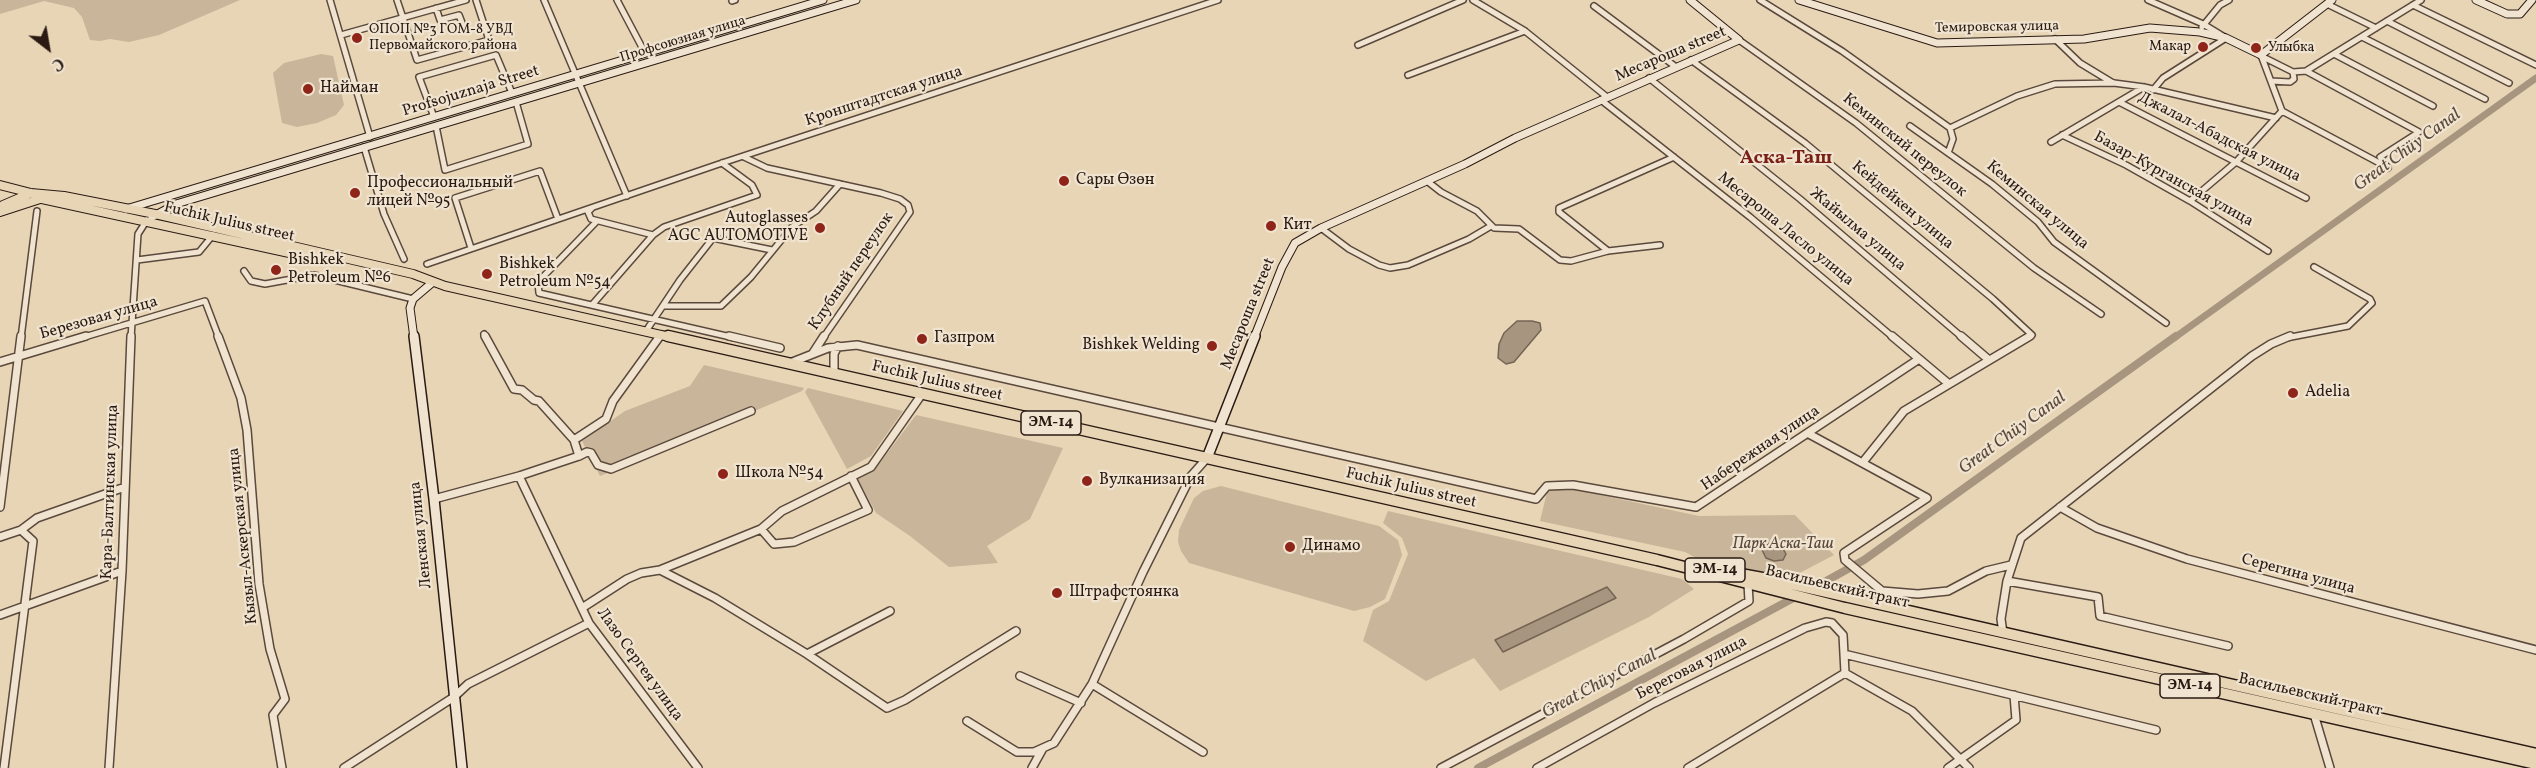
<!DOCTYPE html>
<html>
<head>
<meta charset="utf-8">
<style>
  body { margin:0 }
  #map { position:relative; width:2536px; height:768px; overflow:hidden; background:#e8d5b6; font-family:Vollkorn,serif }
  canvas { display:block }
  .north { position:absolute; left:18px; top:18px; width:60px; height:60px; -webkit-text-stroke:4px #f0e4d0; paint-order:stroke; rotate:149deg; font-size:16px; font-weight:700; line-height:24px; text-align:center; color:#2a1a13 }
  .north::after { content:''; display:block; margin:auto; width:21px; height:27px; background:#2a1a13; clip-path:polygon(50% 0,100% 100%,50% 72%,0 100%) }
</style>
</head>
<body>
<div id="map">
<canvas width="2536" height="768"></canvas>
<div class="north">С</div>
</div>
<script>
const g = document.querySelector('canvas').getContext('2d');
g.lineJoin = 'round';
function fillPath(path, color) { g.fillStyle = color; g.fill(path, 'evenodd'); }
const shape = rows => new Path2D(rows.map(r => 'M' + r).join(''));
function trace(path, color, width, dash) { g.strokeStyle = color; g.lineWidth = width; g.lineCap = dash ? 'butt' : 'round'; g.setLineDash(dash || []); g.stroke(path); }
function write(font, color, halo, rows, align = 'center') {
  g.font = font + ' Vollkorn,serif'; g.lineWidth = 4.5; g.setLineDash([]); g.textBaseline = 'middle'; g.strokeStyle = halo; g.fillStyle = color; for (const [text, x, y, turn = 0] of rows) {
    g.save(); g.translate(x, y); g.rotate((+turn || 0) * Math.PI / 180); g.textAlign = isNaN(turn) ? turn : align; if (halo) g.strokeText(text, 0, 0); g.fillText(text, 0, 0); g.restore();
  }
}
fillPath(shape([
  [0,0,240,0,159,35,129,42,110,39,100,41,90,40,82,17,74,8,44,1,0,14],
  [321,54,333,56,344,105,336,115,317,123,297,127,282,123,273,73,284,63],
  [704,365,804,388,802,391,600,476,582,441,625,411,690,386],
  [808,388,903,411,871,456,847,469,805,392],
  [916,415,1063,448,1030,519,987,546,998,563,949,567,910,536,876,513,857,477,875,469],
  [1549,484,1699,516,1795,515,1834,555,1792,577,1698,559,1685,552,1540,521],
  [1221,486,1379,526,1398,540,1402,555,1385,599,1370,607,1354,611,1189,563,1181,551,1178,542,1179,530,1194,498,1203,491],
  [1388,511,1682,579,1694,589,1649,617,1500,691,1474,658,1426,681,1363,641,1373,610,1389,601,1408,554,1402,538,1383,523]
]), '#c8b59a');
const water = shape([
  [1517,321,1532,321,1540,323,1541,330,1514,362,1506,364,1498,358,1499,344,1504,333,1517,321],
  [1769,543,1782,547,1786,554,1783,560,1774,561,1766,558,1762,550,1763,547,1769,543],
  [1607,587,1616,598,1503,652,1495,640,1607,587]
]);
fillPath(water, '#a7957f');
trace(water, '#756454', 1.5);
trace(shape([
  [2174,338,2536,78]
]), '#a7957f', 7);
trace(shape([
  [1810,590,1864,560,2176,336],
  [1478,768,1799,595]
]), '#a7957f', 8);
const streetFar1 = shape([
  [330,0,370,137],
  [397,0,417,60,489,40,476,0],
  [544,0,627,196],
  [617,0,645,53],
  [1473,0,1525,31,1607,97],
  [1760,0,1842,51,1950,128,1953,139,1948,153],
  [2148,0,2203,24,2226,38,2163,78,2153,90],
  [732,1,735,0],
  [2327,4,2376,28],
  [2413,5,2536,65],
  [1594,6,1676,67],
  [436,8,440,20,459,15,464,28],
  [2387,21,2509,83],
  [2202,27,2220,5,2229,0],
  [341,35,466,0],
  [2362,37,2485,99],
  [2055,39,2080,63,2113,83],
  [1739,40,1856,123,2034,268,2101,314],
  [1358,45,1463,0],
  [2334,54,2433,106],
  [2261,56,2293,72],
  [1691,60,1805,143,1993,299,2032,335,2027,338],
  [2306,71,2419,132,2380,157,2388,168],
  [2293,72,2306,71,2421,0],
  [1408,75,1525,31],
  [1649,78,1800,199,1963,338],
  [2271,81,2290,82,2294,79,2293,72],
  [1601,100,1750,217,1894,338],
  [2119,102,2306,198],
  [2282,111,2385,166],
  [434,117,419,77,496,55,512,93],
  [436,126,445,170,528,144,516,102],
  [1910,126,1992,184,2038,222,2054,242,2166,323],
  [1950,128,2017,96,2055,84,2114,83,2144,87,2276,118],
  [2062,135,2126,165,2190,201,2268,251],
  [2051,142,2144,87],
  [364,147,384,214,404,259],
  [744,157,767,168,881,193,900,199,908,205,910,212,823,338],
  [1427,181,1441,192,1477,211,1494,228,1519,229,1560,260,1571,261,1608,251,1660,245],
  [2190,201,2236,162,2282,111,2261,55],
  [592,208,588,212,591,219,653,235],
  [597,221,538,282,539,293,735,338],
  [1321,228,1349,249,1379,265,1390,268,1408,265,1469,239,1491,226],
  [471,248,455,198,540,171,558,219],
  [1608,251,1559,212,1559,208,1674,157],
  [137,260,199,252,213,235],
  [427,264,722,163,1218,0],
  [244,271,251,281,265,284,314,275,413,299],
  [592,305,653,235,664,227,757,195,752,185,722,163],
  [664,306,721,306,751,277,792,227,816,211,840,184],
  [646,331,680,280,713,238,772,250],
  [484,334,486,338],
  [21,338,37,211],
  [81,338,205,301,219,338],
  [131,338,138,234,147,220],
  [659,338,662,334],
  [2286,338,2348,326,2372,303,2370,299,2314,267]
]);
const street = shape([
  [218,336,241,398,247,430,259,584,270,649,285,699,273,715,282,768],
  [729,336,780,348],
  [1892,336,1949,384],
  [1961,336,1989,360],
  [813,353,824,336],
  [0,362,86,336],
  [790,363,828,348,857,345,1536,499,1547,486,1573,485,1696,507,1919,359],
  [834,374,834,354,838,346],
  [1809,434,1927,498,1844,553,1845,560,1882,591,1918,594,1948,591,1986,571,2011,565],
  [574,440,606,419,613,401,660,336],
  [579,456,587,452,591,453,598,465,611,469,751,411],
  [1863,462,1904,411,2030,336],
  [519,476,589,623,698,768],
  [434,499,519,476,579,456,574,440,539,401,534,400,522,390,514,389,485,336],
  [0,507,21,336],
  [2060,507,2097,528,2187,559,2536,650],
  [761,529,774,544,794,542,868,510,851,476],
  [0,537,21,530,37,518,125,487],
  [660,570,761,529,782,511,871,467,922,394],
  [2007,581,2098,597,2100,616,2228,646],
  [582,608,627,579,641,573,660,570,715,598,807,654,887,708,905,700,1016,631],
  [0,615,122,571],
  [2003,633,2001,619,2007,581,2021,538,2252,356,2271,344,2290,336],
  [807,654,890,611],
  [1845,673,1844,654,2156,730],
  [1845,673,1912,711,1969,768],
  [1020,676,1081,703],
  [1092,684,1203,752],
  [2314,714,2330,768],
  [967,721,1017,752,1034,752,1054,743,1092,684,1143,572,1191,476,1207,458],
  [4,768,33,541,21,530],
  [109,768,122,571,131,336],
  [344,768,454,697,468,684,589,623],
  [1032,768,1042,750],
  [1441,768,1684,639,1749,601,1748,584],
  [1537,768,1654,703,1805,628,1826,622,1832,623,1843,635,1844,654],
  [1688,768,1845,673],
  [1948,768,2016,720,2014,695]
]);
const secondaryFar1 = shape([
  [1799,0,1937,43,2084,39,2150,28,2200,32,2226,38,2261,55,2332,0],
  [2476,0,2507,14,2520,14,2532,0],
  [126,209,823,0],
  [152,217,176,204,856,0],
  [414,338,410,308,413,299,433,282],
  [1254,338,1282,267,1295,243,1321,228,1465,164,1515,138,1739,40,1690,0]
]);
const secondary = shape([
  [414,336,434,499,462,768],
  [1207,458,1255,336]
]);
const primaryFar1 = shape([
  [0,185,31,193,64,196,155,214,413,274,445,286,674,338],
  [33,194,42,199,326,261],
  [3,205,31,193],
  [0,212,43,198]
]);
const primary = shape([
  [668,336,1657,560,1845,608,2536,764],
  [1719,570,1773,580,2536,754]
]);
trace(streetFar1, '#5a493c', 8);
trace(street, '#5a493c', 10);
trace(secondaryFar1, '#2a1a13', 9);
trace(secondary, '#2a1a13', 12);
trace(primaryFar1, '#2a1a13', 10);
trace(primary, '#2a1a13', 13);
trace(streetFar1, '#f0e4d0', 5);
trace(street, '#f0e4d0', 7);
trace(secondaryFar1, '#f0e4d0', 7);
trace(secondary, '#f0e4d0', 9);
trace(primaryFar1, '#e8d5b6', 8);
trace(primary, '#e8d5b6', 10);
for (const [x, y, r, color] of [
  [357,38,6,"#8f2418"],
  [2203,47,6,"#8f2418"],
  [2256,48,6,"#8f2418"],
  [308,89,6,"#8f2418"],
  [1064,181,6,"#8f2418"],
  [355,193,6,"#8f2418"],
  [1271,226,6,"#8f2418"],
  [820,228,6,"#8f2418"],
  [276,270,6,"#8f2418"],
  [487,274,6,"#8f2418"],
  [922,339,6,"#8f2418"],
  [1212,346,6,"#8f2418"],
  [2293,393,6,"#8f2418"],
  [723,474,6,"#8f2418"],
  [1087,481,6,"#8f2418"],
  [1290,547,6,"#8f2418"],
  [1057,593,6,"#8f2418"]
]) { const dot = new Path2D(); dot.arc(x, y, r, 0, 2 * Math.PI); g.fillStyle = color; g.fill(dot); trace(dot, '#f0e4d0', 2); }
write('14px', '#2a1a13', '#f0e4d0', [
  ["Темировская улица",1997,28,-1],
  ["Профсоюзная улица",683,40,-17]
]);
write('14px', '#2a1a13', '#f0e4d0', [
  ["ОПОП №3 ГОМ-8 УВД",369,30],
  ["Первомайского района",369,46],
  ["Макар",2191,47,"right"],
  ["Улыбка",2268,48]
], 'left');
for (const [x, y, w] of [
  [1051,423,60],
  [1715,570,60],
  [2190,686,60]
]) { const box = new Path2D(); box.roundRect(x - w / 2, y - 12, w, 24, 4.5); g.fillStyle = '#f0e4d0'; g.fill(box); trace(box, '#2a1a13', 1.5); }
write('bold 15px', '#2a1a13', null, [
  ["ЭМ-14",1051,423],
  ["ЭМ-14",1715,570],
  ["ЭМ-14",2190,686]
]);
write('16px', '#2a1a13', '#f0e4d0', [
  ["Месароша street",1671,55,-23],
  ["Profsojuznaja Street",471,92,-17],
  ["Кронштадтская улица",884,97,-18],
  ["Джалал-Абадская улица",2219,138,27],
  ["Кеминский переулок",1904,146,39],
  ["Базар-Курганская улица",2173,180,29],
  ["Кейдейкен улица",1902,206,40],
  ["Кеминская улица",2037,206,40],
  ["Fuchik Julius street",229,223,13],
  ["Месароша Ласло улица",1785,230,39],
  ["Жайылма улица",1857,230,40],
  ["Клубный переулок",852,272,-56],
  ["Месароша street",1249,314,-68],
  ["Березовая улица",99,319,-16],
  ["Fuchik Julius street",937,382,13],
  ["Набережная улица",1761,449,-34],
  ["Fuchik Julius street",1411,489,13],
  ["Кара-Балтинская улица",111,492,-88],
  ["Ленская улица",422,535,-96],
  ["Кызыл-Аскерская улица",244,536,-96],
  ["Серегина улица",2298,575,15],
  ["Васильевский тракт",1837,588,13],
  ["Лазо Сергея улица",639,665,54],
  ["Береговая улица",1692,669,-27],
  ["Васильевский тракт",2310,696,13]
]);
write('16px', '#2a1a13', '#f0e4d0', [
  ["Найман",320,89],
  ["Сары Өзөн",1076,181],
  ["Профессиональный",367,184],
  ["лицей №95",367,202],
  ["Autoglasses",808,219,"right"],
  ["AGC AUTOMOTIVE",808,237,"right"],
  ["Кит",1283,226],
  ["Bishkek",288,261],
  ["Petroleum №6",288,279],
  ["Bishkek",499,265],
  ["Petroleum №54",499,283],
  ["Газпром",934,339],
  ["Bishkek Welding",1200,346,"right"],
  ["Adelia",2305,393],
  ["Школа №54",735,474],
  ["Вулканизация",1099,481],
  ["Динамо",1302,547],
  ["Штрафстоянка",1069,593]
], 'left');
write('italic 16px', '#59483c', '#f0e4d0', [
  ["Парк Аска-Таш",1783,545]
]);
write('italic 18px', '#5c4b3e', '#f0e4d0', [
  ["Great Chüy Canal",2408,151,-36],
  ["Great Chüy Canal",2013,434,-36],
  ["Great Chüy Canal",1600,685,-28]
]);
write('bold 20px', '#7a1f14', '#f0e4d0', [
  ["Аска-Таш",1786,159]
]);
</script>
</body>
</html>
